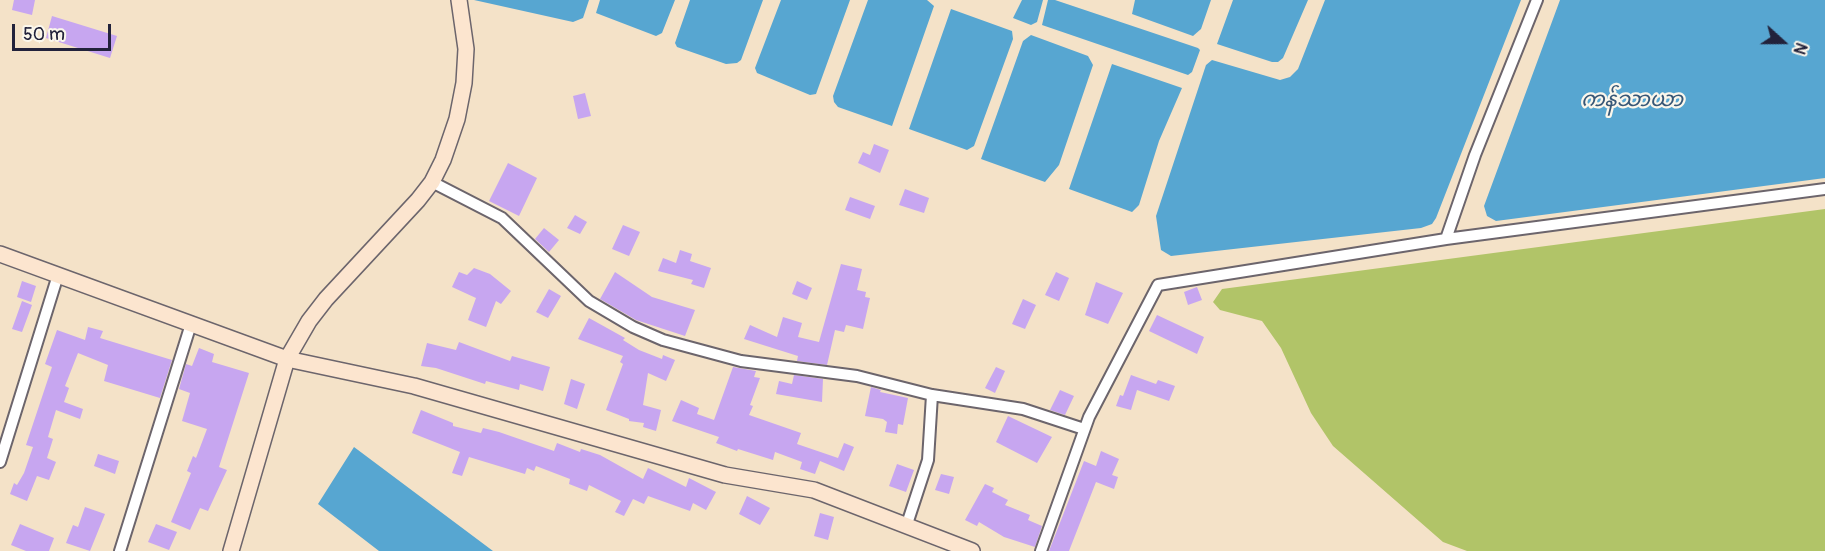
<!DOCTYPE html>
<html>
<head>
<meta charset="utf-8">
<style>
  body { margin:0 }
  #map { position:relative; width:1825px; height:551px; overflow:hidden; background:#f4e2c8; font-family:Pangolin,sans-serif }
  canvas { display:block }
  .north { position:absolute; left:1753px; top:12px; width:60px; height:60px; -webkit-text-stroke:4px #fbf7ec; paint-order:stroke; rotate:111deg; font-size:16px; font-weight:700; line-height:24px; text-align:center; color:#22223b }
  .north::after { content:''; display:block; margin:auto; width:21px; height:27px; background:#22223b; clip-path:polygon(50% 0,100% 100%,50% 72%,0 100%) }
  .scale { position:absolute; left:12px; top:24px; width:99px; height:27px; box-sizing:border-box; border:3px solid #22223b; border-top:0; padding-left:8px; font-size:18px; line-height:21px; white-space:nowrap; color:#22223b; -webkit-text-stroke:4px #fbf7ec; paint-order:stroke }
</style>
</head>
<body>
<div id="map">
<canvas width="1825" height="551"></canvas>
<div class="north">N</div>
<div class="scale">50 m</div>
</div>
<script>
const g = document.querySelector('canvas').getContext('2d');
g.lineJoin = 'round';
function fillPath(path, color) { g.fillStyle = color; g.fill(path, 'evenodd'); }
const shape = rows => new Path2D(rows.map(r => 'M' + r).join(''));
function trace(path, color, width, dash) { g.strokeStyle = color; g.lineWidth = width; g.lineCap = dash ? 'butt' : 'round'; g.setLineDash(dash || []); g.stroke(path); }
function write(font, color, halo, rows, align = 'center') {
  g.font = font + ' Pangolin,"Noto Sans Myanmar",sans-serif'; g.lineWidth = 4.5; g.setLineDash([]); g.textBaseline = 'middle'; g.strokeStyle = halo; g.fillStyle = color; for (const [text, x, y, turn = 0] of rows) {
    g.save(); g.translate(x, y); g.rotate((+turn || 0) * Math.PI / 180); g.textAlign = isNaN(turn) ? turn : align; if (halo) g.strokeText(text, 0, 0); g.fillText(text, 0, 0); g.restore();
  }
}
fillPath(shape([
  [1825,209,1825,551,1467,551,1443,542,1333,446,1311,413,1281,348,1262,321,1220,310,1213,302,1222,289]
]), '#b1c468');
fillPath(shape([
  [474,0,589,0,583,18,573,22],
  [600,0,675,0,662,33,656,36,596,13],
  [690,0,763,0,741,60,737,63,726,64,677,47,675,43],
  [781,0,850,0,816,94,810,95,757,73,755,68],
  [868,0,927,0,934,6,892,126,838,107,834,102,833,96],
  [1022,0,1043,0,1037,22,1031,25,1013,18],
  [1048,0,1055,0,1198,48,1200,50,1192,72,1188,75,1042,25],
  [1135,0,1211,0,1201,29,1193,36,1132,14],
  [1233,0,1308,0,1283,58,1278,62,1272,62,1217,44],
  [1325,0,1521,0,1436,218,1432,224,1421,228,1171,256,1161,250,1156,216,1206,65,1212,60,1280,80,1290,77,1298,69],
  [1560,0,1825,0,1825,178,1496,221,1487,216,1484,206],
  [951,9,1012,31,1013,39,974,146,967,150,909,129],
  [1031,35,1088,56,1093,65,1059,165,1045,182,981,159,1023,41],
  [1112,64,1182,88,1159,141,1139,205,1132,212,1069,189],
  [354,447,493,551,379,551,318,504]
]), '#57a6d1');
fillPath(shape([
  [14,0,35,0,32,15,12,10],
  [52,16,117,36,110,58,46,38],
  [585,93,591,116,578,119,573,96],
  [874,144,889,150,880,173,858,163,863,152,870,155],
  [508,163,537,178,519,216,489,201],
  [905,189,929,198,924,213,899,205],
  [850,197,875,206,870,219,845,210],
  [575,215,587,222,580,234,567,228],
  [623,225,640,232,629,256,612,249],
  [544,228,559,240,549,252,535,239],
  [680,250,692,254,690,261,711,268,704,288,691,284,693,280,658,271,663,258,676,263],
  [841,264,862,269,857,290,866,292,865,297,870,298,863,329,846,325,844,332,835,330,827,365,797,361,798,356,744,339,750,325,777,337,783,317,802,323,798,337,819,342],
  [474,268,490,274,511,291,501,304,496,301,486,327,468,320,476,298,452,287,459,272,467,275],
  [615,272,652,297,695,310,685,336,636,320,600,299],
  [1056,272,1069,278,1059,301,1045,295],
  [22,281,36,286,31,302,17,297],
  [797,281,812,288,807,300,792,294],
  [1096,282,1123,293,1108,324,1085,315],
  [1197,287,1202,300,1188,305,1184,292],
  [549,289,561,296,548,318,536,312],
  [1023,299,1036,305,1025,329,1012,324],
  [22,301,32,305,22,332,12,329],
  [1157,315,1204,337,1197,354,1149,331],
  [589,318,625,338,623,340,639,350,662,359,663,355,675,360,666,381,648,373,643,405,661,410,656,431,643,427,644,423,629,421,629,419,606,410,623,364,620,362,623,356,578,339],
  [88,327,103,331,100,338,172,360,160,398,104,381,108,365,78,353,65,386,69,388,64,402,83,409,80,419,56,410,48,437,53,439,47,458,56,462,49,480,37,476,27,501,10,494,14,483,17,485,24,473,33,447,26,445,52,367,45,364,57,330,85,340],
  [459,342,510,361,512,356,550,367,543,391,520,384,519,390,486,381,485,384,436,368,421,366,427,343,456,350],
  [199,348,214,354,212,362,249,373,219,467,227,470,208,511,200,508,190,530,171,522,191,473,187,471,193,456,196,458,207,429,182,421,190,393,179,389,186,364,192,366],
  [733,367,756,371,754,377,760,378,750,405,753,406,749,415,801,433,797,444,838,458,844,443,854,447,844,471,820,461,815,474,800,469,802,462,775,452,773,460,738,449,737,451,716,443,719,437,672,421,681,400,699,408,697,414,714,420],
  [996,367,1005,371,995,393,985,388],
  [794,375,823,379,822,402,776,394,779,381,792,384],
  [1131,375,1156,384,1158,380,1175,386,1169,401,1137,390,1131,410,1116,406,1120,395,1123,396],
  [571,379,585,384,577,409,564,404],
  [871,387,881,390,880,392,908,398,903,425,898,424,897,434,885,432,887,422,883,419,865,416],
  [1060,390,1074,396,1065,415,1050,410],
  [421,410,453,423,453,426,481,433,483,428,499,432,554,451,557,443,580,452,581,449,600,455,643,479,648,468,686,487,689,478,716,492,706,510,693,503,690,511,648,496,644,504,633,499,624,516,615,512,621,501,589,485,587,491,569,484,570,479,536,466,534,471,527,468,525,474,469,457,462,476,452,473,460,452,412,433],
  [1008,416,1052,437,1037,463,996,442],
  [1101,451,1119,459,1112,475,1118,477,1114,489,1096,482,1069,551,1049,551,1084,461,1096,466],
  [98,454,119,461,115,474,94,466],
  [897,464,914,470,906,492,889,486],
  [941,474,954,477,949,494,935,490],
  [985,484,994,488,992,492,1008,500,1005,505,1030,515,1028,520,1042,526,1035,547,1004,537,979,522,977,526,965,520],
  [747,496,770,508,760,525,739,514],
  [85,507,105,514,90,551,66,543,73,525,78,527],
  [820,513,834,517,828,540,814,536],
  [20,524,54,538,49,551,26,551,11,545],
  [156,524,177,532,169,550,148,542]
]), '#c7a6f0');
const street = shape([
  [432,182,502,218,589,301,633,327,663,340,741,361,857,376,932,395,1023,409,1084,429],
  [1446,239,1475,155,1537,0],
  [0,462,58,275],
  [907,524,928,460,932,395],
  [120,551,191,324],
  [1041,551,1089,417,1158,285,1446,239,1825,189]
]);
const secondary = shape([
  [0,254,287,359,414,386,725,475,814,490,972,551],
  [231,551,287,359,309,321,326,299,418,200,432,182,443,160,457,119,464,83,466,49,459,0]
]);
trace(street, '#6c656c', 14);
trace(secondary, '#6c656c', 18);
trace(street, '#fff', 10);
trace(secondary, '#fce5cf', 15);
write('italic 21px', '#375777', '#fbf7ec', [
  ["ကန်သာယာ",1632,101]
]);
</script>
</body>
</html>
